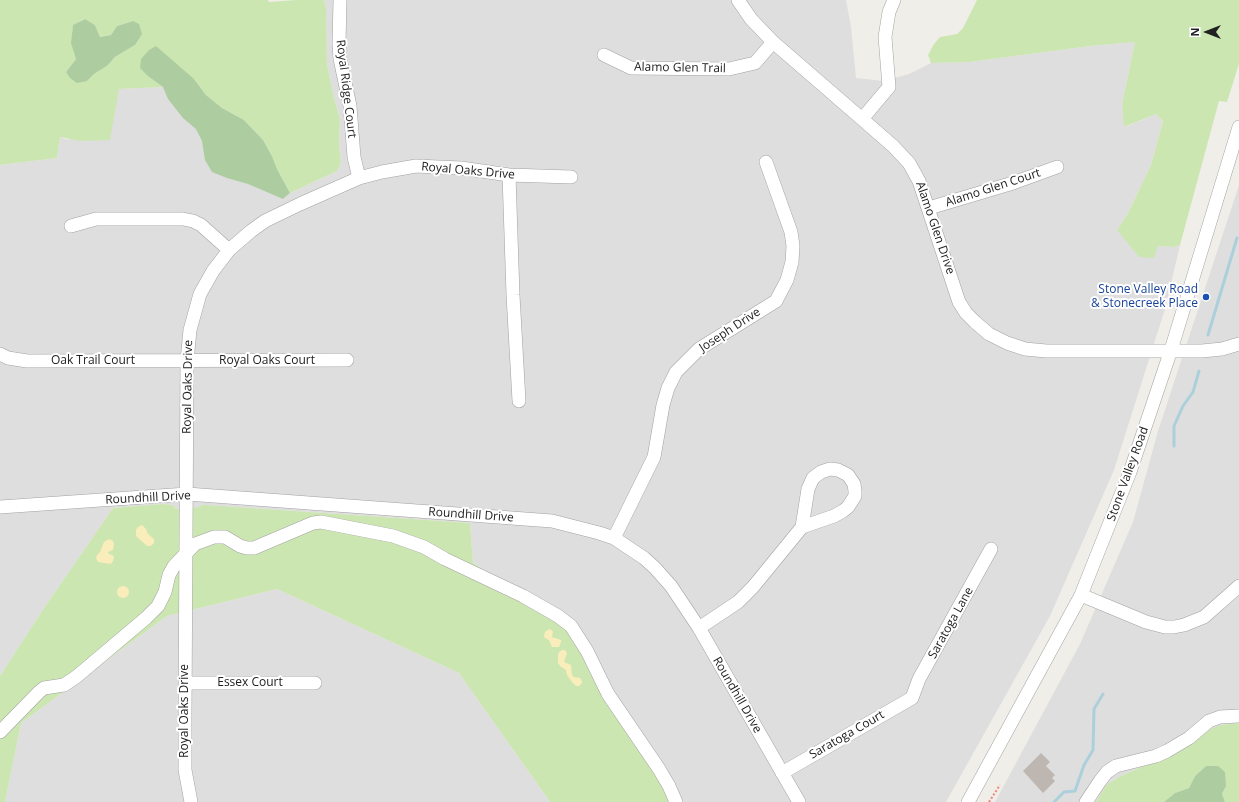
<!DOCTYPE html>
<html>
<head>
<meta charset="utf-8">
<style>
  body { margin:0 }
  #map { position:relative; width:1239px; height:802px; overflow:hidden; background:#f0eee8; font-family:"Open Sans",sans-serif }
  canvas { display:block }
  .north { position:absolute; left:1187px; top:12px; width:40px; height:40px; -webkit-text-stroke:3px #fff; paint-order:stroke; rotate:270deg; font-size:11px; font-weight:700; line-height:16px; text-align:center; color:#212121 }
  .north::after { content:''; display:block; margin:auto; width:14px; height:18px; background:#212121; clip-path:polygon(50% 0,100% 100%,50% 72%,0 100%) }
</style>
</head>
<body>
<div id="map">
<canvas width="1239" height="802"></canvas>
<div class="north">N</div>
</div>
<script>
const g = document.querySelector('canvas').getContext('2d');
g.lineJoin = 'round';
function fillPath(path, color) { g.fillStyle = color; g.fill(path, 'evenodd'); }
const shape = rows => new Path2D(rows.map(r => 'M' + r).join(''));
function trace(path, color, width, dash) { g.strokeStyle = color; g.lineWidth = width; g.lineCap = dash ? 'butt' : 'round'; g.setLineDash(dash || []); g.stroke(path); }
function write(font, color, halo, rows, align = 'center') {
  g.font = font + ' "Open Sans",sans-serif'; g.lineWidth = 4; g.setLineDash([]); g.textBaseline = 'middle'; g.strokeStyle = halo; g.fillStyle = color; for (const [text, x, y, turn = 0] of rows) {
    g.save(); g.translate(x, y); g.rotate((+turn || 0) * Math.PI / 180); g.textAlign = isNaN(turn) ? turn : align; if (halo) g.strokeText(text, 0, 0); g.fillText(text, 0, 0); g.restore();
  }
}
fillPath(shape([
  [324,0,846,0,851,27,856,78,883,81,909,74,931,63,969,62,1091,46,1135,42,1122,104,1125,127,1156,114,1163,121,1151,165,1127,215,1117,230,1158,246,1174,247,1180,245,1165,309,1114,470,1050,616,946,802,680,802,517,590,473,563,470,523,207,505,202,505,198,507,176,509,173,505,162,504,113,508,44,608,0,676,0,165,57,158,60,137,68,140,119,89,163,87,283,199,290,193,337,171,341,163,339,144,340,119,334,98,327,64,326,9],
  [1239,185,1239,723,1221,725,1161,761,1141,767,1121,776,1106,785,1096,802,995,802,1080,644,1133,522,1158,431],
  [277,589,459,673,550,802,5,802,21,723,167,616]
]), '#dfdede');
fillPath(shape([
  [0,0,268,0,269,2,296,0,324,0,326,9,327,64,334,98,340,119,339,144,341,163,337,171,290,193,277,169,272,156,263,140,244,120,222,108,206,95,194,79,149,77,163,87,119,89,110,140,80,141,60,137,57,158,0,165],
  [84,19,95,25,100,37,111,35,117,26,133,21,135,45,115,57,107,66,94,74,87,81,66,72,76,59,72,33,73,26],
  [977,0,1239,0,1239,64,1227,102,1219,101,1180,245,1174,247,1158,246,1154,258,1139,257,1117,230,1127,215,1151,165,1163,121,1156,114,1124,127,1122,104,1135,42,1091,46,969,62,931,63,928,55,934,44,940,37,957,34,963,28],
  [162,504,173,505,176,509,198,507,202,505,207,505,470,523,473,563,576,628,680,802,550,802,459,673,277,589,167,616,21,723,5,802,0,802,0,676,44,608,113,508],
  [1239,723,1239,802,1225,802,1222,794,1226,786,1206,766,1195,776,1189,788,1175,793,1164,802,1096,802,1106,785,1121,776,1141,767,1161,761,1176,752,1213,728,1221,725]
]), '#cce6b2');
fillPath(shape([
  [85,19,95,25,100,37,111,35,117,26,133,21,139,24,142,34,135,45,115,57,107,66,94,74,87,81,77,83,70,78,66,72,76,59,71,43,73,25],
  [156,46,194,79,206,95,222,108,244,120,263,140,272,156,277,169,290,193,283,199,248,184,227,178,212,172,205,160,202,141,196,129,183,118,168,99,163,87,149,77,140,68,141,59,149,50],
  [1206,766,1218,766,1225,772,1226,786,1222,794,1225,802,1164,802,1175,793,1189,788,1195,776]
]), '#adcda0');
fillPath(shape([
  [142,525,146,529,148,534,154,539,154,543,151,546,147,546,136,536,136,530,138,527],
  [109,539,113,541,114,544,113,550,108,552,109,554,114,556,113,561,111,564,98,562,96,558,97,555,100,552,104,542],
  '117 592a6 6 0 1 1 12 0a6 6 0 1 1-12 0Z',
  [549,629,553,631,552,637,561,640,561,642,559,647,552,647,549,640,544,637,545,632],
  [562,650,565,650,567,653,564,662,571,665,572,675,574,677,580,678,582,681,582,683,579,686,576,686,572,682,567,675,566,670,560,666,558,663,558,655,559,652]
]), '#faedbc');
trace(shape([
  [1208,335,1237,238],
  [1174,446,1174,426,1183,406,1193,392,1199,371],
  [1054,802,1064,792,1075,791,1084,765,1093,750,1094,709,1103,694]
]), '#acd0db', 3);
fillPath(shape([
  [1041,753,1050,762,1046,766,1055,775,1052,778,1055,781,1043,793,1023,771]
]), '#beb7b1');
const minor = shape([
  [340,0,339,44,340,59,350,106,354,157,359,178],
  [738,0,751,19,773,42,862,119,893,146,909,163,919,181,959,302,966,313,975,322,989,334,1007,343,1025,349,1046,351,1202,351,1222,349,1239,344],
  [604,55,631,68,729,69,755,63,773,42],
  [862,119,889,87,885,37,889,12,894,0],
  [509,175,513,295,519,401],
  [929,208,1013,183,1057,167],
  [71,226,96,219,183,219,193,221,201,225,229,250],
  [0,354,8,358,27,361,347,360],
  [0,507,187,494,552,521,599,533,614,538,644,558,655,568,671,586,699,628,799,802],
  [614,538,654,457,663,405,668,388,676,372,699,349,776,301,787,280,792,262,793,246,791,232,766,162],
  [1081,595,1146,622,1165,627,1174,627,1184,625,1204,617,1239,586],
  [699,628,738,602,753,587,802,527,808,489,813,478,821,472,830,469,838,470,848,475,854,484,855,491,855,496,848,507,843,511,834,516,802,527],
  [185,683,315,683],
  [0,732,39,692,44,688,64,685,76,677,146,618,158,606,165,592,169,575,174,566,195,544,214,537,225,537,240,546,247,548,254,548,313,523,321,522,393,536,424,547,445,559,523,596,558,616,571,626,587,651,608,694,659,769,669,786,676,802],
  [782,773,912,698,919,679,991,549],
  [191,802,185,770,185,714,187,361,190,330,200,294,213,271,229,250,251,231,265,221,300,204,359,178,382,172,416,166,461,168,509,175,571,177],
  [968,802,1081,595,1130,472,1171,350,1239,127],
  [1086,802,1100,781,1107,772,1116,766,1156,756,1167,751,1189,738,1209,721,1220,717,1239,716]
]);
trace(minor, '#a2a2a2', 14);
trace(shape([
  [989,802,1000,785]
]), '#f18479', 2, [2, 2]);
trace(minor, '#fff', 13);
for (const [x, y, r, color] of [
  [1206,297,4,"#1a4fb4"]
]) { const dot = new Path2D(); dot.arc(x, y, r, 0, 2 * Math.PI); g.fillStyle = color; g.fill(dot); trace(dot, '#fff', 1.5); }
write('12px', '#212121', '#fff', [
  ["Alamo Glen Trail",680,68,1],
  ["Royal Ridge Court",346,89,83],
  ["Royal Oaks Drive",468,171,5],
  ["Alamo Glen Court",993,188,-18],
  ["Alamo Glen Drive",935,228,71],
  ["Joseph Drive",730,330,-33],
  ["Oak Trail Court",93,361],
  ["Royal Oaks Court",267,361],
  ["Royal Oaks Drive",188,387,-89],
  ["Stone Valley Road",1128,474,-70],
  ["Roundhill Drive",148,498,-3],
  ["Roundhill Drive",471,515,4],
  ["Saratoga Lane",951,623,-61],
  ["Essex Court",250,683],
  ["Roundhill Drive",737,695,60],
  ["Royal Oaks Drive",185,711,-90],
  ["Saratoga Court",847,735,-30]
]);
write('12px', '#164399', '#fff', [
  ["Stone Valley Road",1198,290],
  ["& Stonecreek Place",1198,304]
], 'right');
</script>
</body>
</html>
